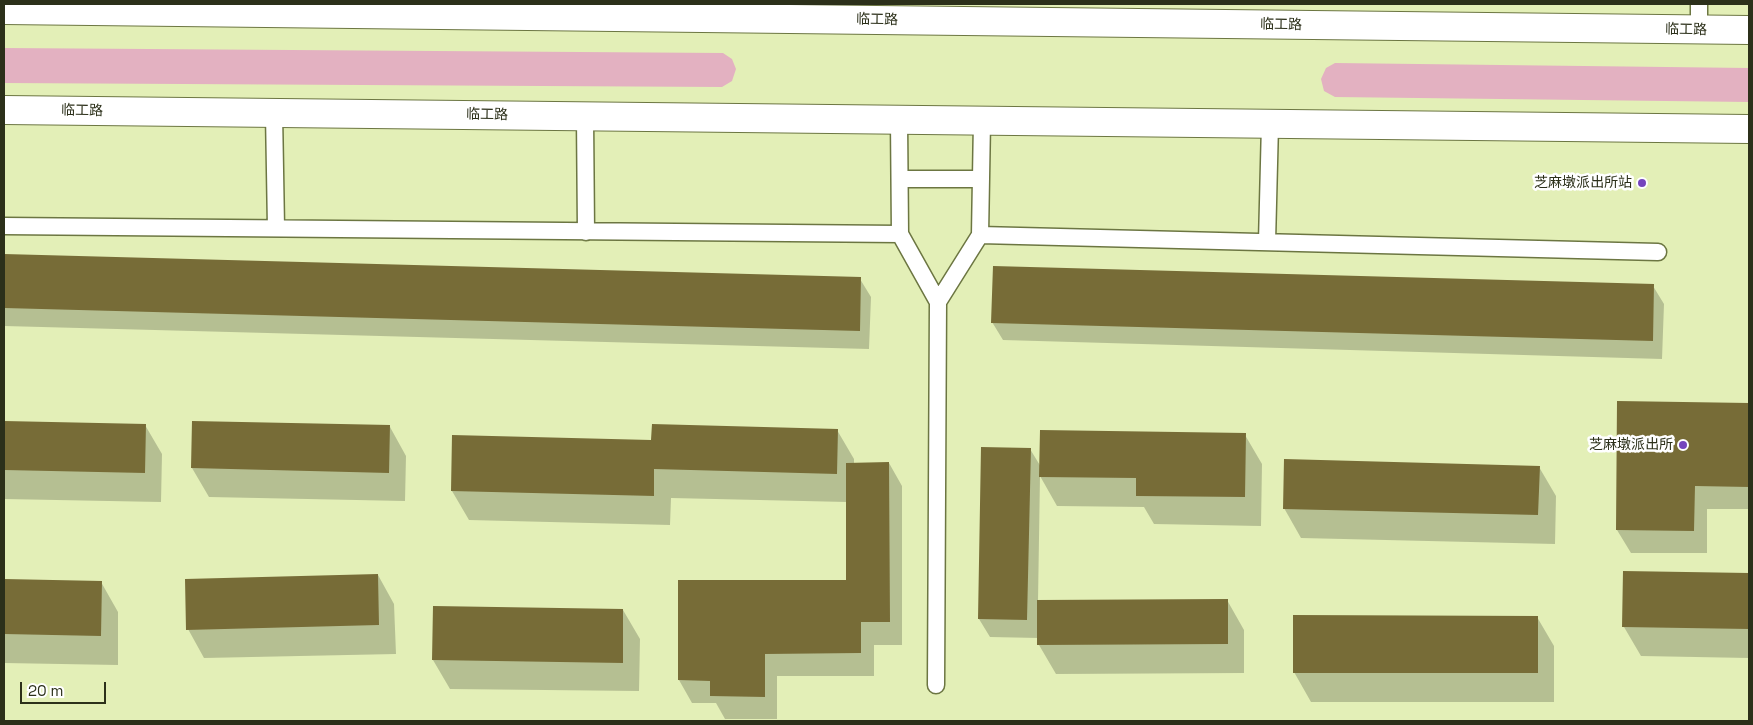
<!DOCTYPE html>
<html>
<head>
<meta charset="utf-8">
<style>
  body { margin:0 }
  #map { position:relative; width:1753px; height:725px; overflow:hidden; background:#e3efb7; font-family:"Space Grotesk",sans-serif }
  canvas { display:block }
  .frame { position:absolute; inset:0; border:5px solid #2c301a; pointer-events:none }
  .scale { position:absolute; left:20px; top:682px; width:86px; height:22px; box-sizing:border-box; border:2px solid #2c301a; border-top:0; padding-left:6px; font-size:15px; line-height:18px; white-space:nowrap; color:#2c301a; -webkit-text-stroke:4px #fff; paint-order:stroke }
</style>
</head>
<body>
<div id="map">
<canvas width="1753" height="725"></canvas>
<div class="frame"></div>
<div class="scale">20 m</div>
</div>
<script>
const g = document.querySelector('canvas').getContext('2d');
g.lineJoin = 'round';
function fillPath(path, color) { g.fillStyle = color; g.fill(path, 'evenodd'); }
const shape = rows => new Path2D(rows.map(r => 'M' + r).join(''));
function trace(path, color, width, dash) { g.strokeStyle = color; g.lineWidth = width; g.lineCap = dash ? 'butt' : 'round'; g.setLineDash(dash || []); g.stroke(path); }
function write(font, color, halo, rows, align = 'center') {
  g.font = font + ' "Space Grotesk","Noto Sans SC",sans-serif'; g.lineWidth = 5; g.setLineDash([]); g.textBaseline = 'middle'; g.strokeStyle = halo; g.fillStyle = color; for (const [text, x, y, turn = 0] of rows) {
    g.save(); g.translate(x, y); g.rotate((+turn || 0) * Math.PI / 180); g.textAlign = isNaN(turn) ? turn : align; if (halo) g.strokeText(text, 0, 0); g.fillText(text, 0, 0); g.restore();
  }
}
fillPath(shape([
  [4,48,723,53,732,59,736,69,732,81,722,87,4,83],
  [1335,63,1749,68,1749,102,1335,97,1324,91,1321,79,1326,68]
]), '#e3b1c1');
fillPath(shape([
  [4,255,860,279,871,297,869,349,4,326],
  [1653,286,1664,304,1662,359,1003,340,992,322],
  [1619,403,1749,404,1749,509,1707,509,1707,553,1631,553,1617,530],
  [4,422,145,425,162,454,161,502,4,499],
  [390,427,406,456,405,501,209,497,192,468],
  [837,430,854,459,854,464,889,463,902,486,902,645,874,645,874,676,777,676,777,719,725,719,716,703,692,703,679,680,847,581,847,502,671,498,670,525,469,520,452,491,653,441],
  [1245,435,1262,464,1261,526,1154,524,1144,507,1057,506,1040,476,1038,601,1227,600,1244,630,1244,673,1056,674,1039,645,1039,638,990,637,979,619,1030,449,1041,467],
  [1539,467,1556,496,1555,544,1301,538,1284,508],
  [1625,572,1749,575,1749,658,1641,656,1624,627],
  [378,575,394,604,396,654,204,658,188,629],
  [4,581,101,582,118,612,118,665,4,663],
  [623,610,640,639,639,691,450,689,433,660],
  [1537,617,1554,646,1554,702,1311,702,1294,672]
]), '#0003');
fillPath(shape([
  [4,254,861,277,860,331,4,308],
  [993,266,1654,284,1653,341,991,323],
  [1617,401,1749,403,1749,487,1695,486,1694,531,1616,530],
  [4,421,146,424,145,473,4,470],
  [192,421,390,425,389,473,191,468],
  [652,424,838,429,837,474,654,469,654,496,451,491,452,435,651,440],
  [1040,430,1246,433,1245,497,1136,496,1136,478,1039,477],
  [981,447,1031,448,1027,620,978,619],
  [1284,459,1540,466,1538,515,1283,509],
  [889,462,890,622,861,622,861,653,765,654,765,697,710,696,710,681,678,680,678,580,846,580,846,463],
  [1623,571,1749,573,1749,629,1622,627],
  [378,574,379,625,186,630,185,579],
  [4,579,102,581,101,636,4,634],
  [1228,599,1228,644,1037,645,1037,600],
  [433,606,623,609,623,663,432,660],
  [1293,615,1538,616,1538,673,1293,673]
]), '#776c37');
const service = shape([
  [1699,30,1699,4],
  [274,113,276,228],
  [585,117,586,232],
  [899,120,900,234,938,302,980,235,982,121],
  [900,179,981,179],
  [4,226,900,234],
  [980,235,1658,252],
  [1267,242,1270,124],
  [936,685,938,302]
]);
const primary = shape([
  [4,10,1749,30],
  [4,110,1749,129]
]);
trace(service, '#6c7642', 19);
trace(primary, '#6c7642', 30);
trace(service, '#fff', 16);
trace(primary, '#fff', 28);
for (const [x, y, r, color] of [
  [1642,183,5,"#7545bd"],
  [1683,445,5,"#7545bd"]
]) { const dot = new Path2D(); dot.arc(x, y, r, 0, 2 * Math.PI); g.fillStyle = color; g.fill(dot); trace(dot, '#fff', 2); }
write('14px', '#2c301a', '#fff', [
  ["临工路",877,20,1],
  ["临工路",1281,25,1],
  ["临工路",1686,30,1],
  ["临工路",82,111,1],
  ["临工路",487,115,1]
]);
write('14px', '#2c301a', '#fff', [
  ["芝麻墩派出所站",1632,183],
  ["芝麻墩派出所",1673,445]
], 'right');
</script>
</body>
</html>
